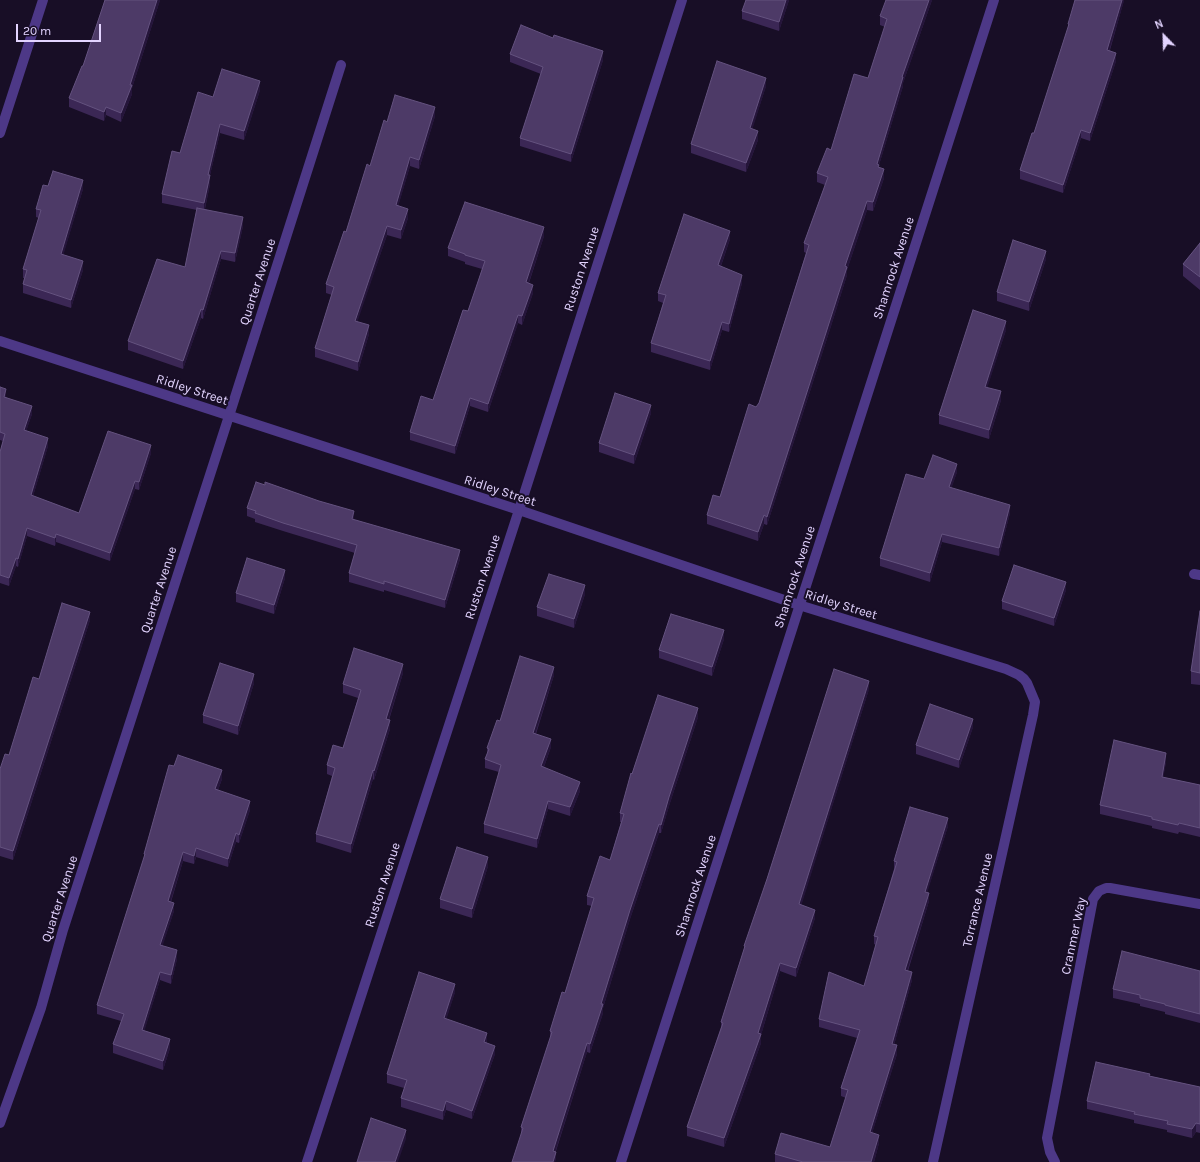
<!DOCTYPE html>
<html>
<head>
<meta charset="utf-8">
<style>
  body { margin:0 }
  #map { position:relative; width:1200px; height:1162px; overflow:hidden; background:#180e26; font-family:Karla,sans-serif }
  canvas { display:block }
  .north { position:absolute; left:1144px; top:16px; width:40px; height:40px; -webkit-text-stroke:3px #180e26; paint-order:stroke; rotate:337deg; font-size:11px; font-weight:700; line-height:16px; text-align:center; color:#e3d4ff }
  .north::after { content:''; display:block; margin:auto; width:14px; height:18px; background:#e3d4ff; clip-path:polygon(50% 0,100% 100%,50% 72%,0 100%) }
  .scale { position:absolute; left:16px; top:24px; width:85px; height:18px; box-sizing:border-box; border:2px solid #e3d4ff; border-top:0; padding-left:5px; font-size:12px; line-height:14px; white-space:nowrap; color:#e3d4ff; -webkit-text-stroke:3px #180e26; paint-order:stroke }
</style>
</head>
<body>
<div id="map">
<canvas width="1200" height="1162"></canvas>
<div class="north">N</div>
<div class="scale">20 m</div>
</div>
<script>
const g = document.querySelector('canvas').getContext('2d');
g.lineJoin = 'round';
const shape = rows => new Path2D(rows.map(r => 'M' + r).join(''));
function trace(path, color, width, dash) { g.strokeStyle = color; g.lineWidth = width; g.lineCap = dash ? 'butt' : 'round'; g.setLineDash(dash || []); g.stroke(path); }
function fillPath(path, color) { g.fillStyle = color; g.fill(path, 'evenodd'); }
function write(font, color, halo, rows, align = 'center') {
  g.font = font + ' Karla,sans-serif'; g.lineWidth = 4; g.setLineDash([]); g.textBaseline = 'middle'; g.strokeStyle = halo; g.fillStyle = color; for (const [text, x, y, turn = 0] of rows) {
    g.save(); g.translate(x, y); g.rotate((+turn || 0) * Math.PI / 180); g.textAlign = isNaN(turn) ? turn : align; if (halo) g.strokeText(text, 0, 0); g.fillText(text, 0, 0); g.restore();
  }
}
trace(shape([
  [0,133,43,0],
  [0,341,519,510,799,605,1006,669,1019,675,1024,679,1027,683,1035,702,1033,715,933,1162],
  [1194,574,1200,575],
  [0,1123,41,1008,63,930,229,416,341,65],
  [307,1162,519,510,682,0],
  [621,1162,994,0],
  [1055,1162,1050,1152,1047,1138,1093,899,1099,891,1106,888,1110,888,1200,904]
]), '#4d3887', 10);
fillPath(shape([
  [105,0,160,0,132,88,132,94,121,122,106,115,104,121,69,107,69,98,83,66],
  [789,0,779,31,742,19,742,11],
  [932,0,903,83,903,86,879,165,879,168,884,178,873,211,867,210,847,270,847,275,831,326,767,525,764,524,758,541,707,524,707,515,720,497,759,403,806,253,804,252,804,243,825,185,817,182,817,173,831,150,868,78,885,27,880,25,880,16],
  [1124,0,1110,50,1116,61,1090,141,1081,138,1063,193,1020,179,1020,170,1034,133,1068,28,1068,24],
  [553,38,603,60,571,162,520,146,520,138,541,74,510,62,510,54],
  [766,86,752,129,758,140,746,172,691,153,691,144],
  [260,90,244,140,220,133,210,175,210,184,205,209,243,226,235,262,221,259,203,319,201,318,183,369,128,350,128,341,185,267,197,210,162,203,162,194,213,97],
  [435,116,419,169,410,166,398,206,408,218,401,239,387,235,357,321,369,334,358,371,315,357,315,348,332,295,326,293,326,284,387,122],
  [48,186,83,189,63,255,83,270,71,308,23,293,23,284,24,278,23,278,23,269,39,218,36,217,36,209],
  [544,236,529,283,533,293,522,325,518,323,488,412,470,406,455,454,410,440,410,432,433,400,468,311,482,269,465,264,465,262,448,256,448,248],
  [730,239,721,266,742,283,729,332,722,330,710,370,651,352,651,343,663,303,658,301,658,293],
  [1200,243,1200,290,1183,276,1183,264],
  [1046,259,1029,311,997,301,997,292],
  [1006,330,987,387,1001,400,989,439,939,424,939,415],
  [0,387,6,397,32,414,26,431,48,446,33,496,79,513,151,453,139,490,135,489,110,561,56,542,55,546,27,536,18,567,16,566,9,586,0,583,0,452,3,441,0,440],
  [651,413,634,464,599,452,599,443],
  [957,472,951,488,1010,513,999,556,942,542,930,582,880,566,880,558,924,479],
  [247,508,354,519,354,520,460,559,445,608,384,590,384,592,349,582,349,573,355,553,283,531,255,522,255,519,247,516],
  [285,578,274,614,236,602,236,593],
  [1066,590,1054,626,1002,609,1002,601],
  [585,594,574,628,537,616,537,607],
  [1200,611,1200,685,1191,684,1191,671],
  [90,620,13,860,0,856,0,769,9,755,39,679],
  [724,639,712,676,659,658,659,650],
  [403,673,389,720,390,729,374,780,373,779,351,853,316,842,316,834,332,776,327,774,327,765,343,748,358,698,343,693,343,684],
  [554,675,536,734,551,747,544,767,580,791,570,816,548,809,537,848,484,833,484,824,499,772,485,768,485,759,487,754,487,748,500,721],
  [254,683,238,735,203,723,203,715],
  [869,689,801,905,815,918,796,977,780,971,761,1035,761,1043,724,1147,687,1136,687,1127,721,1027,721,1022,744,949,744,946],
  [698,717,669,806,661,833,659,833,630,919,603,1008,603,1013,590,1053,587,1052,556,1151,556,1160,521,1135,521,1127,550,1039,550,1031,565,993,592,906,587,905,587,896,610,860,621,822,620,822,620,813,632,774],
  [973,727,959,768,916,754,916,745],
  [1166,762,1163,777,1200,785,1200,837,1179,832,1178,834,1152,828,1152,826,1100,814,1100,805],
  [174,766,222,779,218,790,250,810,239,843,236,842,228,867,196,857,194,864,183,861,171,902,174,911,162,946,177,959,171,984,160,980,144,1031,170,1048,163,1070,113,1053,113,1044,121,1021,97,1014,97,1005,144,858,144,854],
  [948,826,927,892,929,901,908,971,912,980,894,1045,897,1054,872,1133,879,1143,874,1162,775,1162,775,1154,830,1147,846,1098,841,1096,841,1088,857,1038,819,1027,819,1019,864,986,876,945,874,944,874,936,894,869,894,861],
  [488,866,472,918,440,908,440,899],
  [1200,971,1200,1023,1165,1014,1165,1012,1140,1006,1140,1004,1113,998,1113,989],
  [455,992,446,1019,487,1041,487,1043,495,1054,472,1119,446,1110,443,1120,401,1107,401,1098,404,1088,387,1083,387,1074],
  [1150,1076,1200,1087,1200,1133,1196,1132,1192,1138,1167,1132,1167,1130,1134,1123,1134,1120,1087,1109,1087,1101]
]), '#3b2755');
fillPath(shape([
  [157,0,160,0,132,88,132,94,121,122,121,113],
  [786,0,789,0,779,31,779,22],
  [929,0,932,0,903,83,903,86,879,165,879,174,877,164,902,77],
  [1122,0,1124,0,1124,1,1107,58,1107,50],
  [603,51,603,60,571,162,571,154],
  [1116,53,1116,61,1090,141,1090,133],
  [766,78,766,86,750,137,750,128],
  [260,81,260,90,244,140,244,131],
  [106,107,106,115,104,121,104,112],
  [435,107,435,116,419,169,419,160],
  [220,124,220,133,208,183,208,175],
  [1081,130,1081,138,1063,193,1063,185],
  [758,131,758,140,746,172,746,163],
  [410,157,410,166,396,214,396,205],
  [884,169,884,178,873,211,873,202],
  [210,175,210,184,204,212,204,203],
  [83,180,83,189,61,263,61,254],
  [867,201,867,210,847,270,847,275,831,326,767,525,767,517,845,266],
  [408,209,408,218,401,239,401,230],
  [243,217,243,226,235,262,235,253],
  [387,226,387,235,355,329,355,321],
  [544,227,544,236,526,291,526,282],
  [730,231,730,239,718,274,718,265],
  [221,251,221,259,203,319,203,310],
  [1046,251,1046,259,1029,311,1029,302],
  [83,261,83,270,71,308,71,300],
  [742,275,742,283,729,332,729,324],
  [533,285,533,293,522,325,522,316],
  [201,309,201,318,183,369,183,361],
  [518,315,518,323,488,412,488,404],
  [1006,321,1006,330,985,395,985,387],
  [722,322,722,330,710,370,710,361],
  [369,325,369,334,358,371,358,362],
  [6,389,6,397,4,397],
  [1001,391,1001,400,989,439,989,430],
  [470,398,470,406,455,454,455,446],
  [651,405,651,413,634,464,634,455],
  [32,406,32,414,24,438,24,430],
  [48,438,48,446,31,503,31,495],
  [151,445,151,453,139,490,139,482],
  [957,464,957,472,949,496,949,487],
  [135,481,135,489,110,561,110,553],
  [1010,505,1010,513,999,556,999,548],
  [354,511,354,519,352,528,352,519],
  [764,515,764,524,758,541,758,532],
  [27,528,27,536,18,567,18,559],
  [56,534,56,542,55,546,55,538],
  [942,534,942,542,930,582,930,573],
  [460,550,460,559,445,608,445,600],
  [16,558,16,566,9,586,9,578],
  [285,570,285,578,274,614,274,605],
  [1066,582,1066,590,1054,626,1054,618],
  [585,585,585,594,574,628,574,619],
  [90,612,90,620,13,860,13,851],
  [724,630,724,639,712,676,712,667],
  [403,664,403,673,386,728,386,719],
  [554,667,554,675,533,741,533,733],
  [254,674,254,683,238,735,238,726],
  [869,681,869,689,799,913,799,904],
  [698,708,698,717,669,806,661,833,661,825,669,797],
  [973,719,973,727,959,768,959,760],
  [390,720,390,729,374,780,374,771],
  [551,739,551,747,541,775,541,766],
  [1166,753,1166,762,1162,786,1162,777],
  [222,770,222,779,215,798,215,789],
  [373,770,373,779,351,853,351,844],
  [580,782,580,791,570,816,570,807],
  [250,801,250,810,239,843,239,835],
  [548,801,548,809,537,848,537,839],
  [948,818,948,826,925,900,925,892],
  [659,824,659,833,630,919,603,1008,603,1013,590,1053,590,1044,601,1004,630,910],
  [236,833,236,842,228,867,228,859],
  [196,848,196,857,194,864,194,856],
  [183,852,183,861,168,910,168,901],
  [488,857,488,866,472,918,472,909],
  [929,893,929,901,905,978,905,970],
  [174,903,174,911,160,954,160,945],
  [815,910,815,918,796,977,796,968],
  [177,950,177,959,171,984,171,975],
  [780,963,780,971,761,1035,761,1043,724,1147,724,1138,758,1033],
  [160,972,160,980,142,1039,142,1030],
  [912,972,912,980,892,1052,892,1044],
  [455,984,455,992,444,1027,444,1018],
  [487,1033,487,1041,484,1050,484,1042],
  [170,1039,170,1048,163,1070,163,1061],
  [587,1043,587,1052,553,1159,553,1151],
  [897,1045,897,1054,870,1140,870,1132],
  [495,1046,495,1054,472,1119,472,1111],
  [446,1101,446,1110,443,1120,443,1111],
  [1196,1123,1196,1132,1192,1138,1192,1129],
  [406,1130,406,1139,398,1162,395,1162],
  [879,1135,879,1143,874,1162,871,1162],
  [556,1152,556,1160,555,1162,553,1162]
]), '#25153a');
const building = shape([
  [105,0,157,0,130,85,132,85,121,113,106,107,104,112,69,98,82,66,83,66,105,0],
  [746,0,786,0,779,22,742,11,746,0],
  [886,0,929,0,902,77,903,77,877,164,879,165,878,167,884,169,873,202,867,201,845,266,847,267,767,517,764,515,758,532,707,515,713,495,720,497,749,404,756,407,759,403,809,245,804,243,828,177,817,173,827,148,831,150,854,74,868,78,887,19,880,16,886,0],
  [1075,0,1122,0,1107,50,1116,53,1090,133,1081,130,1063,185,1020,170,1032,133,1034,133,1069,24,1068,24,1075,0],
  [521,25,553,38,554,35,603,51,571,154,520,138,543,67,510,54,521,25],
  [717,61,766,78,750,128,758,131,746,163,691,144,717,61],
  [222,69,260,81,244,131,220,124,208,175,210,175,204,203,162,194,172,151,180,153,198,92,213,97,222,69],
  [395,95,435,107,419,160,410,157,396,205,408,209,401,230,387,226,355,321,369,325,358,362,315,348,334,287,326,284,344,231,346,232,367,164,370,166,384,120,387,122,395,95],
  [53,171,83,180,61,254,83,261,71,300,23,284,27,270,23,269,41,210,36,209,43,185,48,186,53,171],
  [465,202,544,227,526,282,533,285,522,316,518,315,488,404,470,398,455,446,410,432,421,396,433,400,463,310,468,311,485,261,465,255,465,254,448,248,465,202],
  [197,208,243,217,235,253,221,251,203,310,201,309,183,361,128,341,157,259,185,267,197,208],
  [684,214,730,231,718,265,742,275,729,324,722,322,710,361,651,343,666,295,658,293,684,214],
  [1013,240,1046,251,1029,302,997,292,1013,240],
  [1200,243,1200,277,1183,264,1200,243],
  [973,310,1006,321,985,387,1001,391,989,430,939,415,973,310],
  [0,387,6,389,4,397,32,406,24,430,48,438,31,495,79,513,108,431,151,445,139,482,135,481,110,553,56,534,55,538,27,528,18,559,16,558,9,578,0,575,0,452,5,434,0,432,0,387],
  [615,393,651,405,634,455,599,443,615,393],
  [933,455,957,464,949,487,1010,505,999,548,942,534,930,573,880,558,906,474,924,479,933,455],
  [256,482,265,485,265,482,319,501,354,511,352,519,460,550,445,600,384,581,384,584,349,573,357,545,283,523,255,513,256,511,247,508,256,482],
  [247,558,285,570,274,605,236,593,247,558],
  [1014,565,1066,582,1054,618,1002,601,1014,565],
  [549,574,585,585,574,619,537,607,549,574],
  [62,603,90,612,13,851,0,847,0,769,5,754,9,755,33,677,39,679,62,603],
  [1200,611,1200,673,1191,671,1200,611],
  [671,614,724,630,712,667,659,650,671,614],
  [354,648,403,664,386,719,390,720,374,771,373,770,351,844,316,834,335,768,327,765,333,745,343,748,361,690,343,684,354,648],
  [520,656,554,667,533,733,551,739,541,766,580,782,570,807,548,801,537,839,484,824,501,765,485,759,489,749,487,748,497,720,500,721,520,656],
  [220,663,254,674,238,726,203,715,220,663],
  [834,669,869,681,799,904,815,910,796,968,780,963,758,1033,761,1034,724,1138,687,1127,723,1023,721,1022,745,946,744,946,767,879,834,669],
  [658,695,698,708,669,797,661,825,659,824,630,910,601,1004,603,1004,590,1044,587,1043,553,1151,556,1152,553,1162,512,1162,523,1128,521,1127,552,1032,550,1031,562,992,565,993,594,898,587,896,600,856,610,860,624,814,620,813,631,773,632,774,658,695],
  [930,704,973,719,959,760,916,745,930,704],
  [1114,740,1166,753,1162,777,1200,785,1200,828,1179,823,1178,825,1152,819,1152,817,1100,805,1114,740],
  [178,755,222,770,215,789,250,801,239,835,236,833,228,859,196,848,194,856,183,852,168,901,174,903,160,945,177,950,171,975,160,972,142,1030,170,1039,163,1061,113,1044,124,1014,97,1005,145,854,144,854,169,765,174,766,178,755],
  [910,807,948,818,925,892,929,893,905,970,912,972,892,1044,897,1045,870,1132,879,1135,871,1162,803,1162,775,1154,781,1133,830,1147,848,1090,841,1088,860,1030,819,1019,829,972,864,986,878,937,874,936,897,862,894,861,910,807],
  [457,847,488,857,472,909,440,899,457,847],
  [1122,951,1200,971,1200,1014,1165,1005,1165,1004,1140,998,1140,995,1113,989,1122,951],
  [419,972,455,984,444,1018,487,1033,484,1042,495,1046,472,1111,446,1101,443,1111,401,1098,407,1080,387,1074,419,972],
  [1096,1062,1150,1074,1149,1076,1200,1087,1200,1124,1196,1123,1192,1129,1167,1124,1168,1121,1134,1114,1135,1112,1087,1101,1096,1062],
  [371,1118,406,1130,395,1162,357,1162,371,1118]
]);
fillPath(building, '#4d3a67');
trace(building, '#64527f', 1);
write('13px', '#e3d4ff', '#180e26', [
  ["Shamrock Avenue",894,268,-72],
  ["Ruston Avenue",582,269,-72],
  ["Quarter Avenue",258,282,-72],
  ["Ridley Street",192,390,18],
  ["Ridley Street",500,491,18],
  ["Ruston Avenue",483,577,-72],
  ["Shamrock Avenue",795,577,-72],
  ["Quarter Avenue",159,590,-72],
  ["Ridley Street",841,605,17],
  ["Ruston Avenue",383,885,-72],
  ["Shamrock Avenue",696,886,-72],
  ["Quarter Avenue",60,899,-72],
  ["Torrance Avenue",978,900,-77],
  ["Cranmer Way",1074,936,-78]
]);
</script>
</body>
</html>
